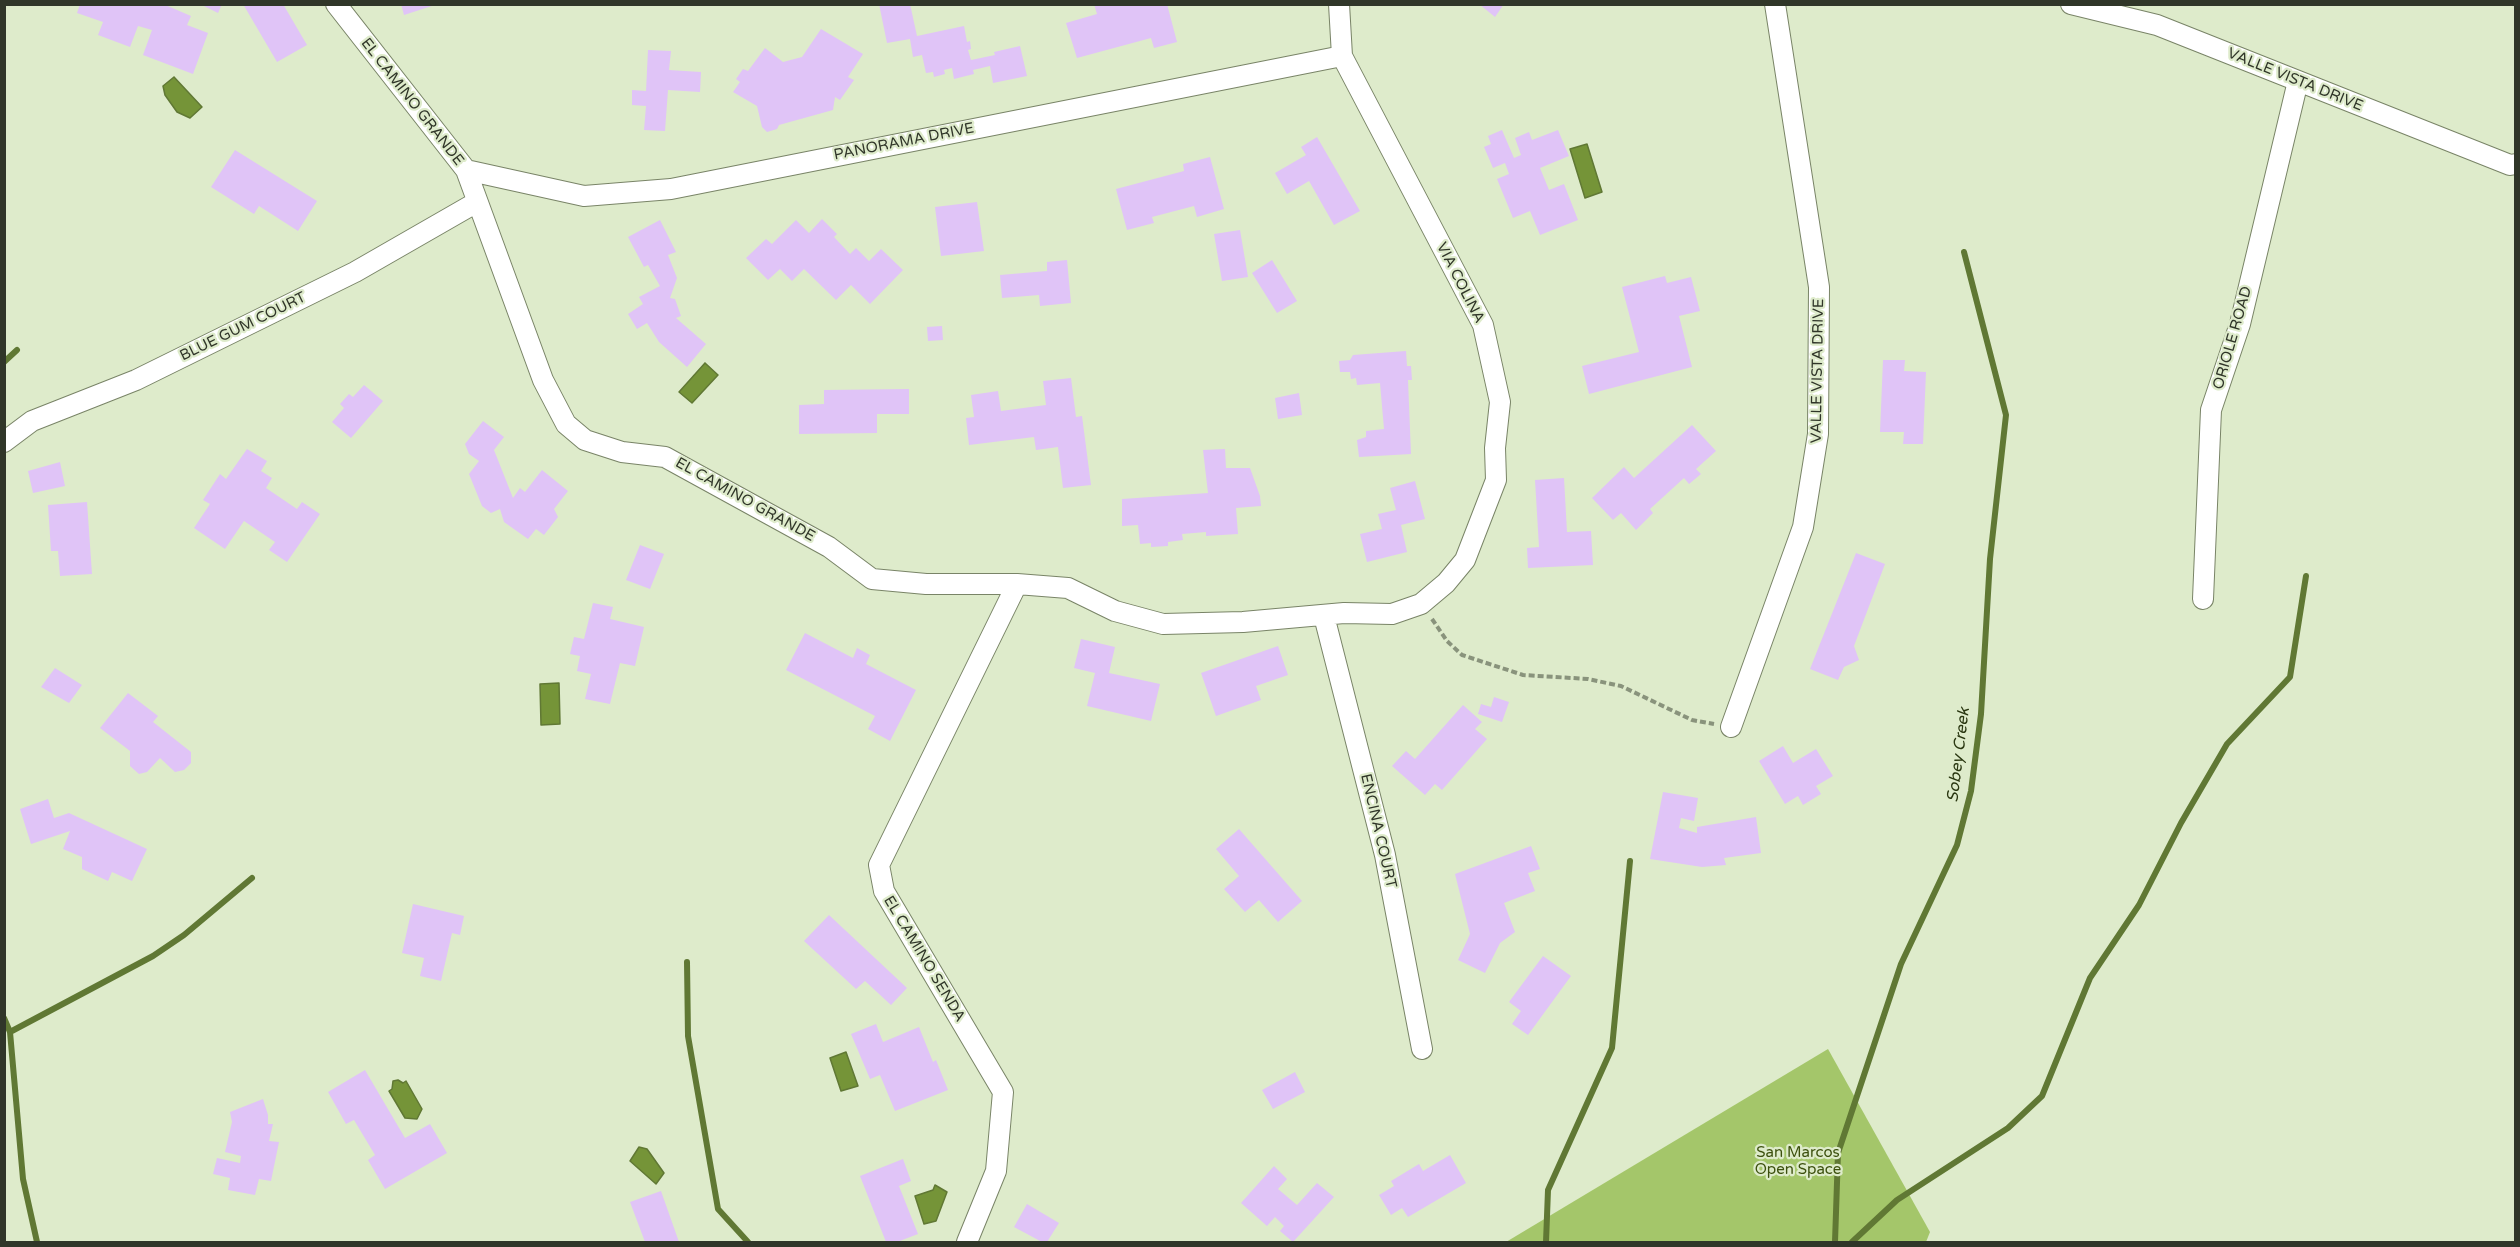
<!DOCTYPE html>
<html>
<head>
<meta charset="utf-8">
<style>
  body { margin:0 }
  #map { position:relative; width:2520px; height:1247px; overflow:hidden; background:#deebcb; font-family:"Varela Round",sans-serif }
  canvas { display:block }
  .frame { position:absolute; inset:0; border:6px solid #303629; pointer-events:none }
</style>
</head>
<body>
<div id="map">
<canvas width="2520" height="1247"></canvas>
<div class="frame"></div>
</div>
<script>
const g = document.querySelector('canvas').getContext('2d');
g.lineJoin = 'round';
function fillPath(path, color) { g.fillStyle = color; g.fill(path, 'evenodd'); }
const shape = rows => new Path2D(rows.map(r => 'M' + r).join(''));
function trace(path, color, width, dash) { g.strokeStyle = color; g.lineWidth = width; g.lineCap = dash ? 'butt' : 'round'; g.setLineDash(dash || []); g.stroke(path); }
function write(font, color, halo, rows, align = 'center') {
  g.font = font + ' "Varela Round",sans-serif'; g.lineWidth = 4.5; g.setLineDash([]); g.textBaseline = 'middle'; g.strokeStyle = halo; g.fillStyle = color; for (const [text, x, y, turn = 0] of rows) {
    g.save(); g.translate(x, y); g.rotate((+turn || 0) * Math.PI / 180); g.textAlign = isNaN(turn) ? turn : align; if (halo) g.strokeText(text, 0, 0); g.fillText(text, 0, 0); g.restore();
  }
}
fillPath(shape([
  [1828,1049,1930,1232,1926,1242,1506,1242]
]), '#a4c66a');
const water = shape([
  [174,77,202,107,190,118,177,112,165,95,163,86,174,77],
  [1587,144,1602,192,1585,198,1570,149,1587,144],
  [705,363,718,375,692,403,679,392,705,363],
  [559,683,560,724,541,725,540,684,559,683],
  [846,1052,858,1086,841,1091,830,1058,846,1052],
  [398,1080,403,1083,406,1081,422,1109,417,1119,405,1118,389,1091,392,1089,393,1081,398,1080],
  [639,1147,647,1149,664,1173,656,1184,630,1161,639,1147],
  [935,1185,947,1192,936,1221,924,1224,915,1196,933,1190,935,1185]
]);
fillPath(water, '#759438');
trace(water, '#607834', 1.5);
trace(shape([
  [4,362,17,350],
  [687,962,688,1036,718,1209,748,1242],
  [4,1018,10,1032,23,1179,37,1242],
  [10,1032,153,956,184,935,252,878],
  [1546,1242,1548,1190,1612,1048,1630,861],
  [1835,1242,1838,1153,1901,964,1957,845,1971,791,1981,714,1990,559,2006,415,1964,252],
  [1852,1242,1897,1200,2008,1128,2042,1096,2090,978,2139,905,2181,823,2227,744,2290,677,2306,576]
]), '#607834', 6);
fillPath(shape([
  [80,4,163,4,191,16,187,25,208,33,193,74,143,55,152,30,138,26,130,47,98,35,103,22,77,13],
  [200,4,222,4,218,13],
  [243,4,283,4,307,45,277,62],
  [401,4,435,4,435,5,404,15],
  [879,4,910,4,917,36,964,26,967,42,970,41,971,49,968,50,971,60,995,55,994,52,1020,46,1027,76,993,83,990,66,973,70,974,74,954,79,952,68,944,70,945,74,934,77,933,72,926,73,922,55,913,57,910,39,887,43],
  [1094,4,1167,4,1177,42,1154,48,1151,38,1077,58,1066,23,1097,14],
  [1479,4,1504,4,1495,17],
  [821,29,863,54,848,77,854,80,840,100,835,97,833,110,779,125,777,129,767,132,762,127,757,106,733,92,740,82,736,79,743,69,748,71,765,48,783,62,802,57],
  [648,50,671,51,669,70,701,72,700,92,668,90,665,131,644,130,646,106,632,105,632,90,646,91],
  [1502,130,1514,158,1521,155,1515,138,1529,132,1532,140,1558,130,1569,156,1540,168,1549,190,1564,184,1578,220,1540,235,1530,211,1513,218,1497,179,1509,174,1505,163,1493,168,1484,147,1491,144,1488,136],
  [1317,137,1360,211,1334,225,1309,181,1287,194,1275,173,1306,155,1301,147],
  [235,150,317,201,298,231,259,206,254,214,211,187],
  [1210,157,1224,209,1197,217,1194,206,1152,217,1154,223,1127,230,1116,189,1184,171,1183,164],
  [977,202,984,251,941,256,935,207],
  [822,219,837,234,834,237,850,254,856,248,869,261,881,249,903,270,870,304,851,285,836,300,804,269,792,281,780,269,768,280,746,258,766,239,772,244,796,220,809,233],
  [660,220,676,252,668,255,677,278,670,298,675,299,681,316,676,318,706,344,687,367,659,342,647,323,637,329,628,314,643,304,639,297,660,286,648,265,644,267,628,237],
  [1240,230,1248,277,1222,281,1214,234],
  [1067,260,1071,303,1040,306,1039,295,1002,298,1000,275,1047,271,1047,262],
  [1272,260,1297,301,1277,313,1252,273],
  [1665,276,1667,283,1691,277,1700,311,1679,316,1692,367,1589,394,1582,366,1639,352,1622,287],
  [942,326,943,340,928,341,927,327],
  [1406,351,1407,366,1411,366,1412,380,1408,380,1411,454,1359,457,1357,440,1366,437,1366,431,1384,429,1380,383,1357,385,1356,378,1351,379,1350,372,1340,372,1339,361,1350,360,1353,355],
  [1883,360,1905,360,1904,371,1926,372,1923,444,1903,444,1904,432,1880,432],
  [1071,378,1076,417,1082,416,1091,485,1063,488,1058,447,1036,450,1034,437,969,445,966,418,974,417,971,395,998,391,1001,411,1046,405,1043,381],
  [364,385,383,401,351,438,332,422,344,408,340,404,349,394,353,397],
  [909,389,909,414,877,414,877,433,799,434,799,405,824,404,824,390],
  [1299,393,1302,415,1278,419,1275,398],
  [483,421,504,437,494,450,513,498,520,488,525,492,542,470,568,491,554,509,558,517,544,535,536,529,528,539,504,522,500,509,491,513,482,506,469,474,479,461,469,454,465,444],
  [1692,425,1716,451,1696,469,1701,474,1689,484,1684,478,1650,509,1653,513,1636,530,1621,513,1613,520,1592,498,1624,467,1634,478],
  [247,449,267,461,261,471,272,478,266,488,297,509,302,502,320,514,287,562,269,550,275,542,244,521,225,549,194,528,210,504,203,500,220,474,226,479],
  [1225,449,1226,468,1250,468,1260,496,1261,506,1236,508,1238,534,1206,536,1206,532,1182,534,1183,540,1168,542,1168,546,1151,547,1151,543,1140,544,1138,525,1122,526,1122,499,1208,493,1203,450],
  [60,462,65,486,33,493,28,471],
  [1564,478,1567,532,1591,531,1593,565,1528,568,1527,548,1539,547,1535,480],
  [1415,481,1425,519,1401,525,1407,552,1367,562,1360,534,1382,529,1378,514,1396,510,1390,488],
  [87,502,92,574,60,576,58,551,51,551,48,505],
  [640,545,664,554,650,589,626,580],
  [1856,553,1885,564,1854,646,1859,660,1844,667,1838,680,1810,669],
  [593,603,613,607,610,619,644,627,635,666,620,663,610,704,585,699,591,674,577,671,580,656,570,654,574,637,584,639],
  [805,633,853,658,857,648,870,655,866,664,916,690,890,741,868,729,875,716,786,670],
  [1081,639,1115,647,1109,673,1160,684,1151,721,1087,706,1095,673,1074,668],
  [1278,646,1288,675,1256,686,1261,700,1216,716,1201,673],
  [55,668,82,685,69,703,41,687],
  [128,693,158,716,153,722,191,752,191,763,184,770,175,772,160,758,147,772,139,774,130,766,130,751,100,728],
  [1494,697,1509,702,1502,722,1478,714,1481,704,1491,707],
  [1463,705,1482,722,1475,729,1487,739,1442,790,1435,784,1425,795,1392,766,1406,751,1415,759],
  [1783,746,1793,763,1816,749,1833,776,1816,786,1821,794,1803,805,1798,796,1785,804,1759,761],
  [1663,792,1698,798,1694,821,1681,818,1679,828,1697,833,1697,827,1756,817,1761,853,1724,858,1726,865,1702,867,1650,859],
  [48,799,54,818,69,813,147,849,132,881,112,872,108,881,82,869,82,857,63,849,70,831,31,844,20,809],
  [1239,829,1302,901,1278,922,1259,900,1245,912,1224,889,1239,876,1216,849],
  [1531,846,1540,869,1528,873,1535,891,1504,903,1515,932,1500,943,1485,973,1458,960,1470,934,1455,874],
  [413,904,464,916,460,935,452,933,441,981,420,976,424,958,402,953],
  [829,915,907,988,891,1005,865,981,856,989,804,941],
  [1543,956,1571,976,1528,1035,1512,1024,1521,1011,1509,1002],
  [876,1024,883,1042,919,1027,933,1062,936,1060,948,1090,895,1111,880,1075,870,1079,851,1034],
  [365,1070,405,1138,430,1124,447,1153,385,1189,368,1160,375,1155,354,1120,346,1124,328,1092],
  [1295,1072,1305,1092,1273,1109,1262,1090],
  [263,1099,268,1115,268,1124,273,1124,269,1141,279,1142,271,1181,259,1179,255,1195,228,1190,230,1178,213,1174,217,1158,240,1163,241,1156,225,1152,232,1122,230,1112],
  [1450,1155,1466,1183,1408,1217,1402,1208,1391,1215,1379,1195,1394,1186,1391,1181,1419,1164,1423,1171],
  [903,1159,911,1181,899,1186,918,1234,897,1242,886,1242,860,1176],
  [1274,1166,1287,1179,1278,1189,1297,1205,1317,1183,1334,1197,1293,1242,1280,1231,1284,1226,1275,1217,1267,1226,1241,1203],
  [661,1191,679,1242,645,1242,630,1202],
  [1027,1204,1059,1223,1047,1242,1042,1242,1014,1227]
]), '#e0c4f7');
const street = shape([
  [336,4,466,170,543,380,566,424,585,440,622,452,665,457,829,547,872,579,926,584,1017,584,1068,588,1115,611,1163,624,1243,622,1344,613,1392,614,1421,604,1446,583,1465,560,1496,480,1495,448,1500,402,1483,325,1342,56,1339,4],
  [2071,4,2157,25,2510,165,2516,164],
  [466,170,584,196,671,189,1342,56],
  [4,442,32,421,136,380,355,272,477,202],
  [2203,599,2211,410,2240,324,2298,81],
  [1324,616,1385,855,1422,1049],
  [1731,727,1803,527,1818,434,1819,287,1775,4],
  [967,1242,996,1171,1003,1092,884,891,879,865,1017,584]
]);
trace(street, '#798467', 22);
trace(shape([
  [1432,619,1447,641,1462,655,1523,675,1588,679,1621,686,1692,720,1714,724]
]), '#89937c', 4, [6, 3]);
trace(street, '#fff', 20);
write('15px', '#303629', '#deebcb', [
  ["VALLE VISTA DRIVE",2295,80,22],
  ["EL CAMINO GRANDE",412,102,52],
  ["PANORAMA DRIVE",904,142,-11],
  ["VIA COLINA",1460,283,63],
  ["BLUE GUM COURT",243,327,-26],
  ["ORIOLE ROAD",2233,338,-74],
  ["VALLE VISTA DRIVE",1818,371,-89],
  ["EL CAMINO GRANDE",745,500,29],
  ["ENCINA COURT",1378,831,77],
  ["EL CAMINO SENDA",924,959,59]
]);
write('15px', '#3c500e', '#deebcb', [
  ["San Marcos",1798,1153],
  ["Open Space",1798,1170]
]);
write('italic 16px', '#2a3711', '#deebcb', [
  ["Sobey Creek",1959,755,-83]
]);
</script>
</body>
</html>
